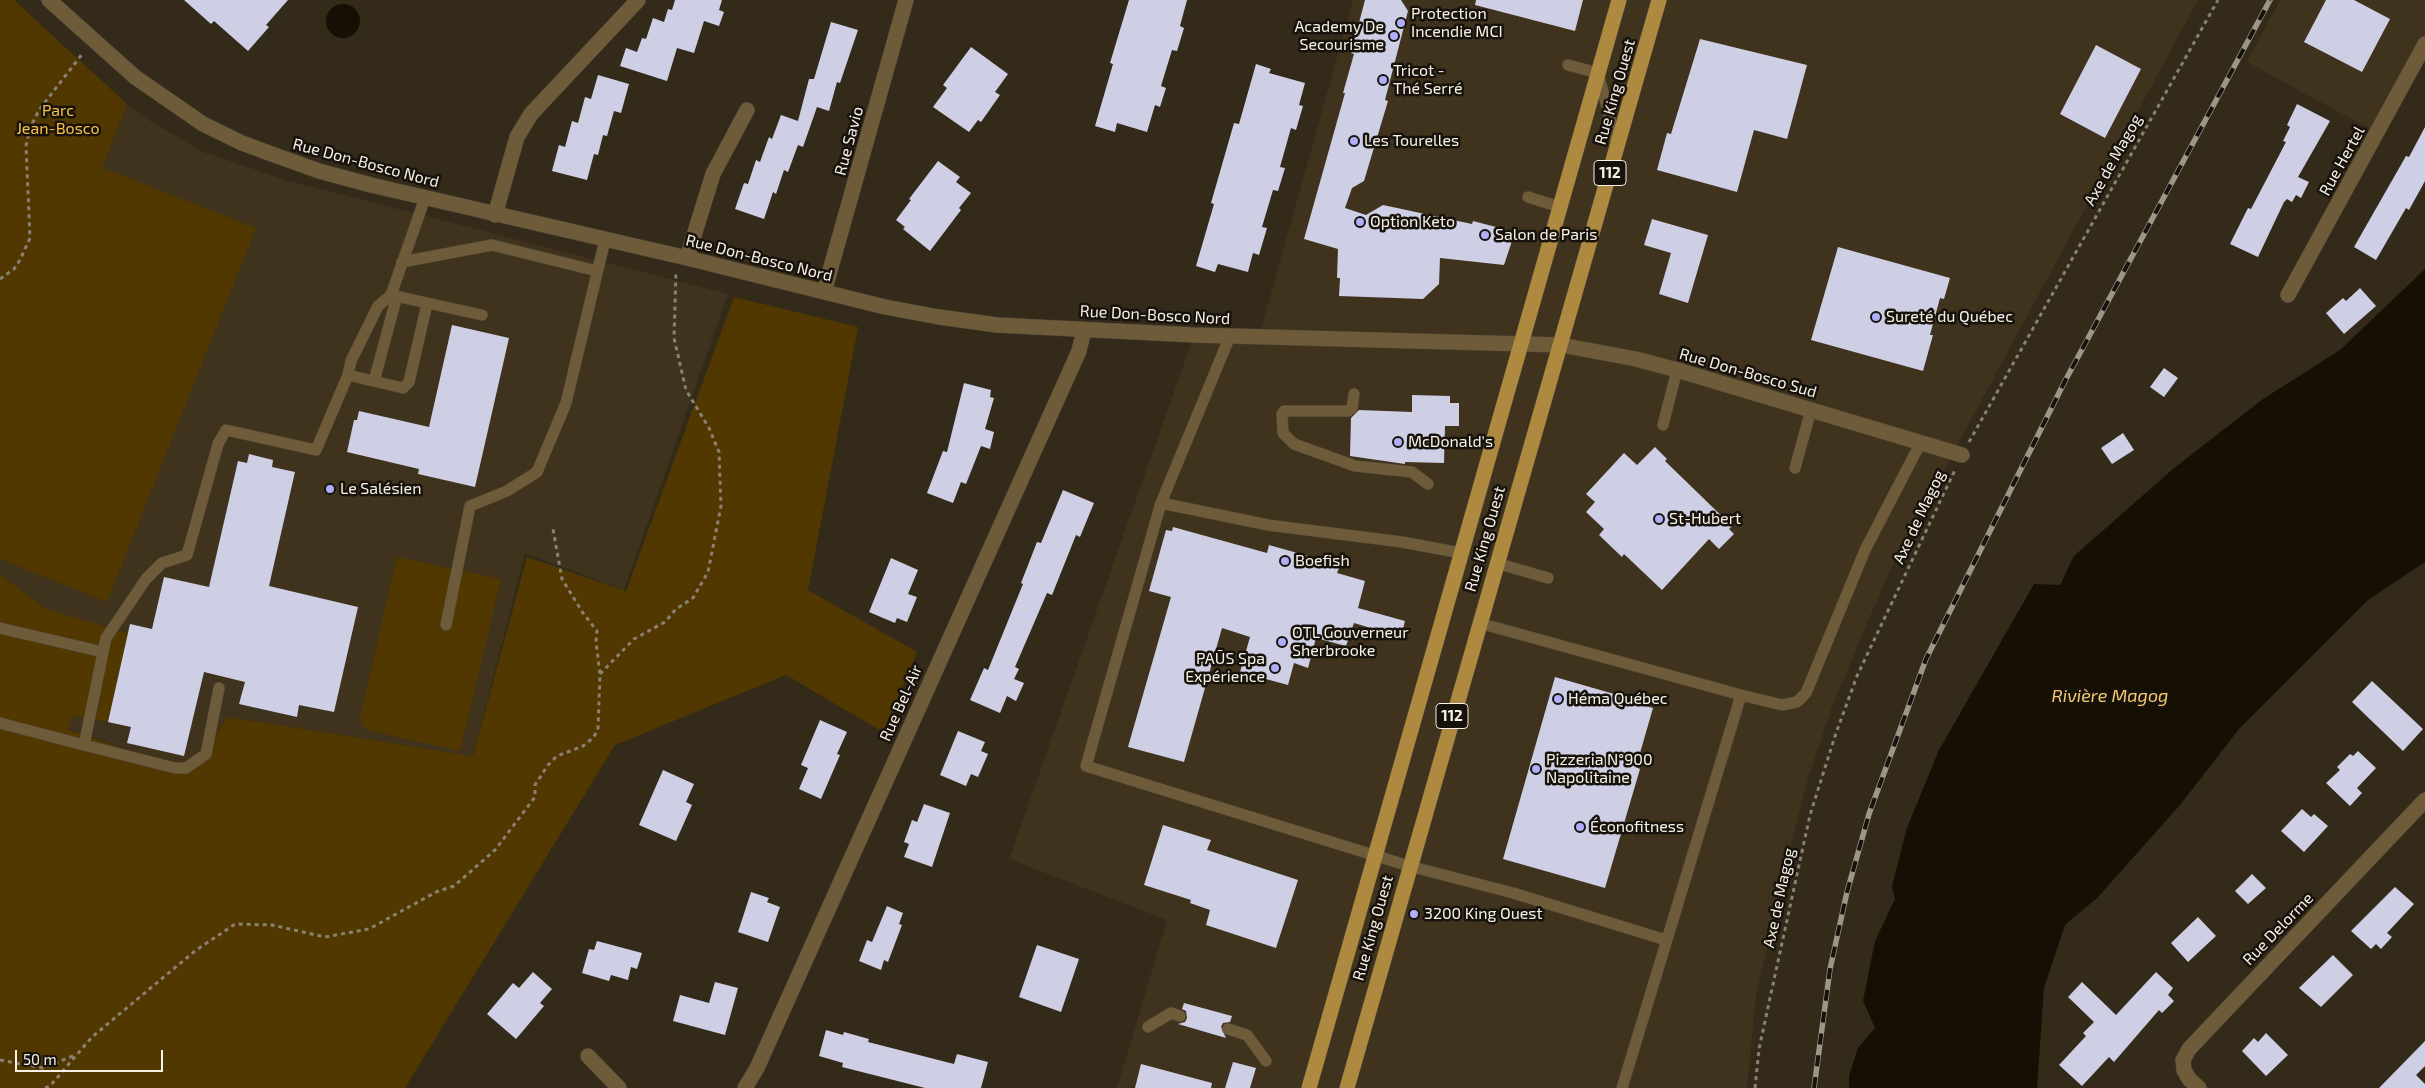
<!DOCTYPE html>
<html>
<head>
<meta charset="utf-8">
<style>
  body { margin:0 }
  #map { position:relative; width:2425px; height:1088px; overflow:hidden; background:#332a1a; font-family:"Exo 2",sans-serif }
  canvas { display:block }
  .scale { position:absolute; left:15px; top:1050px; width:148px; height:22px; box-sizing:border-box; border:2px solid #f7f1e7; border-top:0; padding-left:6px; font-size:15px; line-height:18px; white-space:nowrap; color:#f7f1e7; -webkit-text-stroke:4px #17130c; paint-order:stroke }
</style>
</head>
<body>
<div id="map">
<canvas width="2425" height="1088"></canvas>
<div class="scale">50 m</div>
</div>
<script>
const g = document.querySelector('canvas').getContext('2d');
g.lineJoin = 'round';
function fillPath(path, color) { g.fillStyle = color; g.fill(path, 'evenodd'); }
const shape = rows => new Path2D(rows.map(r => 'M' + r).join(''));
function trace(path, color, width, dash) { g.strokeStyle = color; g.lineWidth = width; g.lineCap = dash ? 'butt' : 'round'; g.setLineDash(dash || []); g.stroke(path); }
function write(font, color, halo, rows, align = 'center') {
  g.font = font + ' "Exo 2",sans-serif'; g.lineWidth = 5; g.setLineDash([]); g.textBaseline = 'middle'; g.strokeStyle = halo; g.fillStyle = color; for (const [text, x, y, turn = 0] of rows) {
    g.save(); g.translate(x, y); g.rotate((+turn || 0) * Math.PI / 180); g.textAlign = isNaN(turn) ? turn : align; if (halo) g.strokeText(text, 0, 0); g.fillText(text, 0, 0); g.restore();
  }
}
fillPath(shape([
  [1353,0,2198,0,1893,564,1862,635,1831,710,1808,778,1785,869,1756,996,1747,1088,1117,1088,1167,920,1009,859,1194,335,1259,337],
  [2280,0,2425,0,2425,44,2377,133,2247,62],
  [127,104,147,119,203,152,286,180,728,294,624,590,525,553,473,756,228,717,190,771,67,728,0,618,0,425]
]), '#3f331d');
fillPath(shape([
  [0,0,14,0,127,104,94,189,103,168,256,228,107,602,0,559],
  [734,297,858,327,808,590,917,652,883,732,786,675,615,745,405,1088,0,1088,0,575,46,609,128,633,108,722,73,716,67,729,190,771,228,717,473,756,527,557,626,591],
  [397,557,501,579,460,751,367,730,363,725,360,717]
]), '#503800');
fillPath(shape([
  '326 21a17 17 0 1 1 34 0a17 17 0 1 1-34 0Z',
  [2425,269,2425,562,2368,600,2239,729,2180,805,2098,897,2065,925,2044,988,2037,1088,1849,1088,1849,1076,1858,1048,1875,1028,1863,1001,1875,941,1895,899,1892,886,1907,828,1939,750,2034,584,2060,585,2074,556,2173,469,2263,399,2340,350]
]), '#150f04');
fillPath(shape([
  [184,0,288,0,266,25,269,27,248,51,214,21,211,24],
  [675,0,722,0,719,10,724,12,719,26,704,21,694,53,677,48,667,81,620,66,626,48,637,52,642,38,646,39,653,18,664,22,668,9,672,10],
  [1129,0,1187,0,1180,26,1184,28,1177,51,1172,50,1161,86,1166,88,1160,107,1155,105,1147,132,1117,123,1115,132,1095,126,1113,64,1110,63],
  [1365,0,1401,0,1408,11,1385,100,1388,101,1364,181,1352,188,1345,208,1366,215,1383,205,1472,224,1473,221,1515,232,1504,265,1440,258,1439,284,1423,299,1339,296,1340,278,1337,278,1338,249,1304,239,1345,93,1343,93,1354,54,1351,53],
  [1476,0,1583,0,1575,31,1475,5],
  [2326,0,2354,0,2390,19,2362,72,2304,42],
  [831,22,858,30,840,83,837,82,829,111,817,107,803,147,798,145,788,172,784,170,776,194,773,192,764,219,735,209,744,183,748,184,756,160,760,162,769,137,772,139,781,115,798,121,809,79,814,79],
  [1700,39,1807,65,1787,139,1754,130,1737,192,1657,170,1667,133,1671,134],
  [2096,45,2141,69,2105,138,2060,114],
  [971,47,1008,74,995,92,1000,95,981,122,978,120,969,132,933,107,947,88,943,85],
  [1256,64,1271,69,1269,73,1305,83,1299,105,1303,106,1296,130,1291,128,1280,167,1285,168,1278,191,1273,190,1262,227,1267,228,1259,255,1253,253,1248,272,1218,264,1215,272,1196,266,1214,204,1211,203,1234,123,1239,124],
  [598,75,629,84,621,113,614,111,607,136,603,135,598,155,594,154,587,180,552,171,559,145,565,147,572,121,578,123,585,97,591,99],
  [2297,104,2330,121,2298,177,2309,182,2301,198,2296,195,2292,202,2287,199,2284,202,2258,257,2230,244,2248,208,2251,209,2286,142,2283,141,2290,127,2287,125],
  [2425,127,2425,181,2409,210,2406,208,2376,260,2354,247,2406,156,2409,157],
  [938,161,960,177,956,182,971,193,959,208,961,210,930,251,903,229,905,227,896,220,911,200,909,199],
  [1652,219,1708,235,1688,303,1659,294,1671,253,1644,245],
  [1838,247,1950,278,1944,299,1940,298,1930,335,1933,335,1923,371,1811,340],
  [2360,288,2376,306,2344,334,2326,313,2343,298,2346,301],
  [452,325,509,338,475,487,418,474,419,469,347,452,354,420,357,420,359,411,429,427],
  [2164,368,2178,378,2164,397,2150,387],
  [964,383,991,390,990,397,994,398,985,429,994,432,990,449,981,446,966,484,961,482,953,503,927,493,943,451,947,452],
  [1412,395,1450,396,1450,403,1459,403,1459,426,1445,426,1444,463,1405,462,1405,464,1350,456,1351,418,1359,410,1412,412],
  [2123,433,2134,450,2112,464,2101,448],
  [1655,447,1667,459,1665,461,1732,526,1729,529,1734,534,1719,549,1709,539,1662,590,1624,554,1622,557,1599,535,1604,529,1586,512,1595,502,1586,494,1624,453,1637,465],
  [249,454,273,460,272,467,295,472,269,586,358,607,334,712,299,705,297,717,239,704,245,682,204,672,184,756,127,743,131,727,108,722,130,624,152,629,164,577,209,587,238,461,247,463],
  [1063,490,1094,503,1080,537,1076,535,1052,595,1047,593,1015,667,1019,669,1014,679,1024,683,1016,701,1007,696,1000,713,970,700,984,668,988,670,1023,584,1021,583,1037,542,1041,543],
  [1173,527,1267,553,1269,545,1340,565,1337,573,1365,581,1358,608,1405,621,1401,637,1354,623,1346,646,1316,638,1308,668,1294,663,1288,685,1240,672,1250,637,1222,628,1184,762,1128,747,1171,597,1149,591,1166,530,1172,531],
  [891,558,918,570,908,594,917,597,907,622,897,618,895,623,869,612],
  [1555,677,1628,698,1627,701,1653,708,1636,767,1640,769,1605,888,1503,859],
  [2372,681,2423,729,2403,751,2352,702],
  [820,720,847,732,837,754,840,755,821,799,799,789,808,768,801,765],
  [958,731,985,742,981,751,988,754,978,777,971,774,966,786,940,775],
  [2358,751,2376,768,2357,788,2362,793,2350,806,2326,783,2340,770,2337,767,2350,754,2353,756],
  [663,770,694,784,686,802,692,805,676,841,639,825],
  [924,804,950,813,932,867,904,857,909,844,904,842,912,820,917,822],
  [2302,809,2311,817,2314,814,2328,826,2304,852,2281,831],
  [1163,825,1211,840,1207,850,1298,880,1276,948,1206,925,1210,910,1190,903,1191,900,1144,885],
  [2252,874,2266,888,2248,904,2235,891],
  [2395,887,2414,904,2387,933,2392,937,2381,949,2376,944,2371,949,2351,931],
  [751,892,769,898,767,902,780,907,768,942,738,932],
  [887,906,903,913,899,924,902,925,888,962,884,960,881,970,859,961,867,940,872,942],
  [2198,917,2216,936,2188,962,2171,943],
  [597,941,642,953,637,969,631,967,628,980,611,975,609,981,582,973,589,949,594,950],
  [1037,945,1079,959,1061,1012,1019,997],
  [2333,955,2353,975,2321,1007,2299,988],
  [533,972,552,989,540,1003,544,1006,516,1039,487,1014,513,983,519,988],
  [2156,972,2173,988,2168,995,2174,1001,2162,1013,2159,1010,2114,1062,2109,1057,2082,1086,2059,1065,2086,1036,2083,1033,2094,1022,2068,997,2082,982,2116,1015],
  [715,982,738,988,725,1035,673,1021,680,995,709,1003],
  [1184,1003,1232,1016,1230,1022,1223,1023,1221,1027,1226,1038,1178,1024,1185,1022,1187,1018,1186,1011,1182,1009],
  [826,1030,843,1035,844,1032,869,1039,868,1042,954,1064,957,1054,988,1062,981,1088,925,1088,842,1067,843,1063,819,1056],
  [2266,1033,2288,1055,2266,1076,2242,1051,2254,1038,2258,1042],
  [2425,1041,2425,1066,2416,1075,2425,1084,2425,1088,2379,1088],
  [1233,1062,1256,1068,1250,1088,1225,1088],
  [1141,1064,1212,1083,1211,1088,1135,1088]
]), '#cecfe4');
const lane = shape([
  [1568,65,1598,73,1617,146],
  [1528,197,1560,207],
  [425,198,391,295,378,306,351,361,348,375,403,388,409,382,427,304],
  [402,262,492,245,597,271],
  [391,295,482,315],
  [1230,336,1161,503,1086,766,1409,866,1513,893,1666,940],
  [374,381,397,296],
  [1354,394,1352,408,1348,411,1284,411,1282,414,1283,433,1294,444,1355,466,1412,472,1428,484],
  [1663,425,1677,370],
  [1795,468,1811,410],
  [1161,503,1268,525,1402,542,1461,553],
  [1496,563,1548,578],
  [1479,623,1741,695,1782,705,1797,702,1806,693,1865,550,1921,442],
  [446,625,470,506,507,491,537,472,566,403,605,240],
  [0,628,103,652],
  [219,688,206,754,186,768,175,768,84,745,106,638,146,579,162,563,187,555,218,444,226,430,316,450,348,375],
  [0,723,84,745],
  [1148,1027,1171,1013,1180,1016],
  [1228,1029,1247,1035,1266,1061],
  [1622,1088,1741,695]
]);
const street = shape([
  [49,0,135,77,203,124,242,143,269,153,319,171,371,185,687,258,885,307,939,317,997,325,1194,335,1561,345,1636,359,1677,370,1962,455],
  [495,215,517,137,531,114,638,0],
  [687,258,713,174,747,110],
  [824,292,906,0],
  [2288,295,2425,44],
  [588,1056,619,1088],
  [745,1088,757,1068,1079,351,1084,330],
  [2199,1088,2189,1079,2184,1070,2183,1060,2189,1049,2425,800]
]);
const primary = shape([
  [1309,1088,1619,0],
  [1347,1088,1659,0]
]);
trace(lane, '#4e4637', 12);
trace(street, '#4e4637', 16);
trace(primary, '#4e4637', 16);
trace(shape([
  [0,279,14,269,20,260,30,238,26,146,30,128,39,110,83,53],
  [1969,442,2218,0],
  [600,674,634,639,665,622,676,609,693,598,708,572,721,506,719,452,709,428,686,390,674,338,676,271],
  [0,1060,43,1068,75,1055],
  [45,1088,50,1086,92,1037,195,951,235,924,272,925,325,937,369,929,436,892,454,886,495,850,535,797,535,785,548,765,557,756,583,746,594,737,598,728,600,674,596,642,597,631,583,613,562,579,553,529],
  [1755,1088,1759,1049,1770,998,1810,815,1836,733,1857,676,1955,470]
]), '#898173', 3, [4, 4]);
trace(lane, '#6d5b3a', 11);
trace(street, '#6d5b3a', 15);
trace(primary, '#ae8a41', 15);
const rail = shape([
  [1814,1088,1830,969,1847,892,1869,814,1926,659,2065,381,2270,0]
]);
trace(rail, '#9c9588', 5.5);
trace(rail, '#17130c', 4, [11]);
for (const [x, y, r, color] of [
  [1401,23,5,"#aeaefa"],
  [1394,36,5,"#aeaefa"],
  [1383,80,5,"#aeaefa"],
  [1354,141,5,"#aeaefa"],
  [1360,222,5,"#aeaefa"],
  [1485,235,5,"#aeaefa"],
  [1876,317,5,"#aeaefa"],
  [1398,442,5,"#aeaefa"],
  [330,489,5,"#aeaefa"],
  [1659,519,5,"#aeaefa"],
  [1285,561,5,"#aeaefa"],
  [1282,642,5,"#aeaefa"],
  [1275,668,5,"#aeaefa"],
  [1558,699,5,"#aeaefa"],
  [1536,769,5,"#aeaefa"],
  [1580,827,5,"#aeaefa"],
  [1414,914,5,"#aeaefa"]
]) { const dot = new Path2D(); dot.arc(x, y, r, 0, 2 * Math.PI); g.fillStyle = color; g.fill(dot); trace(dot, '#17130c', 2); }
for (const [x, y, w] of [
  [1610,173,32],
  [1452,716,32]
]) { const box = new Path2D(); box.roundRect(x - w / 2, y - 12.5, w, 25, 4); g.fillStyle = '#17130c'; g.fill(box); trace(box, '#f7f1e7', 1); }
write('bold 15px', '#f7f1e7', null, [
  ["112",1610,173],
  ["112",1452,716]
]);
write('16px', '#f7f1e7', '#17130c', [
  ["Protection",1411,14],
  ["Incendie MCI",1411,32],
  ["Academy De",1384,27,"right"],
  ["Secourisme",1384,45,"right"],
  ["Tricot -",1393,71],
  ["Thé Serré",1393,89],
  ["Les Tourelles",1364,141],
  ["Option Keto",1370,222],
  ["Salon de Paris",1495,235],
  ["Sureté du Québec",1886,317],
  ["McDonald's",1408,442],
  ["Le Salésien",340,489],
  ["St-Hubert",1669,519],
  ["Boefish",1295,561],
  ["OTL Gouverneur",1292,633],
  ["Sherbrooke",1292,651],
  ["PAŪS Spa",1265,659,"right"],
  ["Expérience",1265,677,"right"],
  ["Héma Québec",1568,699],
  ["Pizzeria N°900",1546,760],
  ["Napolitaine",1546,778],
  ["Éconofitness",1590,827],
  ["3200 King Ouest",1424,914]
], 'left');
write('16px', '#f7f1e7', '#17130c', [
  ["Rue King Ouest",1615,92,-74],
  ["Rue Savio",849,141,-75],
  ["Axe de Magog",2113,160,-61],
  ["Rue Hertel",2342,161,-61],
  ["Rue Don-Bosco Nord",366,163,15],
  ["Rue Don-Bosco Nord",759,258,14],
  ["Rue Don-Bosco Nord",1155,315,3],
  ["Rue Don-Bosco Sud",1748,373,16],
  ["Axe de Magog",1919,517,-65],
  ["Rue King Ouest",1485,539,-74],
  ["Rue Bel-Air",901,703,-66],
  ["Axe de Magog",1779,898,-78],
  ["Rue King Ouest",1373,928,-74],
  ["Rue Delorme",2278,929,-46]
]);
write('16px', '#fac147', '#17130c', [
  ["Parc",58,111],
  ["Jean-Bosco",58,129]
]);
write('italic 18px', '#f6c970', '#17130c', [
  ["Rivière Magog",2110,696]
]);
</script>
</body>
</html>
